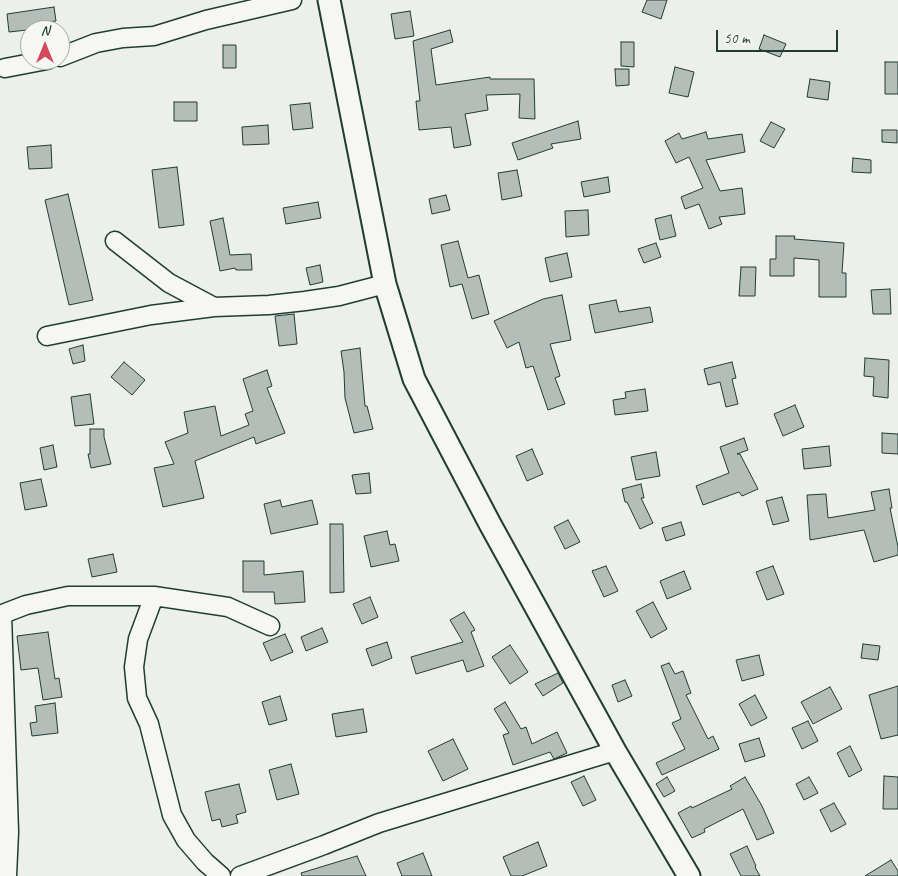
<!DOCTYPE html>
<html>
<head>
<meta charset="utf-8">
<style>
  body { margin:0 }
  #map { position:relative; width:898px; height:876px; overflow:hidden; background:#edefea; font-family:Caveat,sans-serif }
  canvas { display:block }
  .north { position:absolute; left:20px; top:20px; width:50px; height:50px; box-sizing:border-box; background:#f6f6f2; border:1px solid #a0aca6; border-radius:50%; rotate:0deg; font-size:14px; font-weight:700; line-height:20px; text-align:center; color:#1f3d34 }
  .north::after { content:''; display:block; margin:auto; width:18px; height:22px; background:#d1495b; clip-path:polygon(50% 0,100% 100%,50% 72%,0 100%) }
  .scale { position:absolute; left:716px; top:30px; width:122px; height:22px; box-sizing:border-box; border:2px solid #1f3d34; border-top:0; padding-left:6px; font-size:15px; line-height:18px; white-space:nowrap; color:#1f3d34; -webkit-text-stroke:4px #f6f6f2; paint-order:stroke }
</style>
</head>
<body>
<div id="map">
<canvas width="898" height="876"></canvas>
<div class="north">N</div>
<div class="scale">50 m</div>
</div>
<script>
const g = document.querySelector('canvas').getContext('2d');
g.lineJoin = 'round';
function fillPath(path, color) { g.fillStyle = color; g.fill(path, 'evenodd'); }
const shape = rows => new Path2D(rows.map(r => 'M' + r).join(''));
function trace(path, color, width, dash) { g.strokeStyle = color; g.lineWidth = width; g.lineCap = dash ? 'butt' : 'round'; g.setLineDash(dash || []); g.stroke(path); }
const building = shape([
  [647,0,667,0,661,19,642,12,647,0],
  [54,7,56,21,36,23,36,29,9,32,7,14,54,7],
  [410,11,414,36,395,39,391,14,410,11],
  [450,30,453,42,431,49,436,85,490,77,490,79,534,79,535,119,519,118,520,94,486,95,488,110,465,114,471,145,454,148,451,127,419,130,416,101,420,101,413,41,450,30],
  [764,35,786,44,780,57,759,49,764,35],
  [621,42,634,42,634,67,621,66,621,42],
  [223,45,236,45,236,68,223,68,223,45],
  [885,62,898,62,898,94,885,94,885,62],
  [675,67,694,72,688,97,669,93,675,67],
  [615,69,629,69,629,85,616,86,615,69],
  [810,79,830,82,828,100,807,97,810,79],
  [174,102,197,102,197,121,174,121,174,102],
  [310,103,313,128,293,130,290,105,310,103],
  [578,121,581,139,551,144,553,148,518,160,512,143,578,121],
  [771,122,785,129,774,148,760,141,771,122],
  [268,125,269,144,243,145,242,127,268,125],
  [882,130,897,130,897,143,882,142,882,130],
  [706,132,708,139,742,134,745,152,706,160,720,191,742,188,745,214,719,217,722,224,709,229,699,204,685,209,681,197,703,188,689,157,676,163,665,141,679,133,682,139,706,132],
  [51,145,52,168,29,169,27,147,51,145],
  [853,158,871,160,871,173,852,172,853,158],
  [177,167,184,225,159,228,152,170,177,167],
  [517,170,522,196,502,200,498,173,517,170],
  [608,177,610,192,584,197,581,182,608,177],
  [68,194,93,300,69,305,45,200,68,194],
  [446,195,450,210,432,214,429,199,446,195],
  [318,202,321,218,286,224,283,208,318,202],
  [588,210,589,235,566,237,565,211,588,210],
  [671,215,676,236,660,240,655,219,671,215],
  [223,218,230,255,251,254,252,270,236,270,235,268,220,271,210,221,223,218],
  [776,236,795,236,794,239,844,243,842,273,846,273,846,297,819,297,819,260,794,258,794,276,770,276,770,259,776,259,776,236],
  [458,241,468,278,479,275,489,314,472,319,462,284,450,287,441,245,458,241],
  [656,243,661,257,644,263,638,249,656,243],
  [567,253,572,277,550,282,545,258,567,253],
  [320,265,323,282,310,285,306,268,320,265],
  [741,267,756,267,755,296,739,296,741,267],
  [890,289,891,314,873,314,871,290,890,289],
  [562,295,571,340,550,344,560,376,555,378,565,404,548,410,533,366,526,368,519,342,507,348,494,321,543,299,562,295],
  [616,300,619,312,650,307,653,322,595,333,589,305,616,300],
  [294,314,297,344,279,346,275,316,294,314],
  [83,345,85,361,73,364,69,349,83,345],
  [360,348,365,406,367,406,373,429,354,433,345,398,344,372,341,351,360,348],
  [865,358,889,360,888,398,873,396,874,377,864,376,865,358],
  [124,362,145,380,132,395,111,377,124,362],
  [732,362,736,378,732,379,738,404,726,407,720,382,708,385,704,369,732,362],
  [267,370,272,386,267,388,285,433,256,444,254,437,195,461,204,498,163,507,154,468,174,464,165,442,188,433,184,412,215,406,221,436,249,425,245,414,253,411,243,379,267,370],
  [645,389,648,411,615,415,613,400,626,398,625,392,645,389],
  [90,394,94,424,75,426,71,397,90,394],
  [795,405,804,427,783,436,774,414,795,405],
  [90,429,104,429,104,437,111,464,91,468,88,454,90,454,90,429],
  [882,433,898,434,898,454,882,453,882,433],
  [744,438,748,450,737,454,740,454,758,489,742,496,739,492,703,505,696,486,729,473,720,447,744,438],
  [53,445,57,467,44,470,40,448,53,445],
  [829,446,831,466,804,469,802,449,829,446],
  [532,449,543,474,527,481,516,456,532,449],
  [656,452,660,476,636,480,631,457,656,452],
  [369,473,371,493,356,494,352,475,369,473],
  [41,479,47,506,25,510,20,483,41,479],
  [641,484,644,498,641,498,653,523,640,529,627,502,625,502,622,489,641,484],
  [889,489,892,508,890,508,898,547,898,555,874,562,864,530,810,540,807,495,826,494,828,518,875,510,871,492,889,489],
  [782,497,789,521,773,525,766,501,782,497],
  [280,500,282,507,312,500,318,524,271,534,264,504,280,500],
  [568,520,580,542,565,549,554,527,568,520],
  [681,522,685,535,666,541,662,528,681,522],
  [330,524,343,524,344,592,330,593,330,524],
  [387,531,390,545,395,544,399,561,371,567,364,536,387,531],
  [113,554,117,572,92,577,88,559,113,554],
  [243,561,264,561,264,575,303,571,305,602,275,604,274,592,243,592,243,561],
  [606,566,618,591,604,597,592,571,606,566],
  [773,566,784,594,767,600,756,572,773,566],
  [684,571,691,589,667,599,660,581,684,571],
  [370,597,378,617,362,624,353,604,370,597],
  [653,602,667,629,651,638,636,611,653,602],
  [464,612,475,630,471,632,484,666,467,672,463,660,416,674,411,657,463,642,450,620,464,612],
  [322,628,328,642,306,651,301,637,322,628],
  [48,632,55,679,59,678,62,697,43,700,38,668,21,670,17,636,48,632],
  [285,634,293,652,271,661,263,643,285,634],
  [387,642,392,658,372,666,366,649,387,642],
  [863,644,880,646,878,660,861,658,863,644],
  [510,645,528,672,510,684,492,657,510,645],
  [759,655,764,675,742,681,736,660,759,655],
  [669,663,675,674,683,671,691,693,686,695,708,739,713,736,719,749,662,775,656,763,685,749,672,723,681,719,661,666,669,663],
  [558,673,563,683,543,696,535,684,558,673],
  [625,680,632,696,618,702,612,685,625,680],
  [898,686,898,735,881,739,869,695,898,686],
  [830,687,842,709,813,724,801,702,830,687],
  [755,695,767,718,751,726,739,704,755,695],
  [280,696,287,720,269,725,262,702,280,696],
  [505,702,521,729,526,727,532,744,557,732,567,753,554,759,550,752,513,765,503,735,509,733,494,709,505,702],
  [55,703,58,733,32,736,30,723,37,722,35,706,55,703],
  [363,709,367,732,336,737,332,714,363,709],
  [808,721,818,741,802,749,792,728,808,721],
  [759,738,765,756,745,762,739,744,759,738],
  [453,739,468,769,443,781,428,751,453,739],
  [850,746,862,770,849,777,837,753,850,746],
  [291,764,299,794,277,800,269,770,291,764],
  [584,776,596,800,583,806,571,782,584,776],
  [884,776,898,777,898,809,883,809,884,776],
  [667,777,675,791,664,797,656,784,667,777],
  [745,777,762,806,774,833,757,840,743,809,704,829,705,832,692,838,678,813,691,806,692,808,732,789,730,786,745,777],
  [809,777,818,793,804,800,796,784,809,777],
  [239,784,246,812,236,815,238,823,222,827,220,819,212,821,205,792,239,784],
  [834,803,846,824,831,832,820,810,834,803],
  [538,842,547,866,522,876,511,876,503,857,538,842],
  [747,846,756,866,755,867,760,876,741,876,730,854,747,846],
  [423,853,432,876,402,876,397,863,423,853],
  [357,856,366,876,302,876,301,873,357,856],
  [891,860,898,871,898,876,865,876,891,860]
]);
fillPath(building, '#b4bdb8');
trace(building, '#1f3d34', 1);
const minor = shape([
  [60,57,96,43,123,38,154,36,206,20,292,0],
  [5,68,47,60],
  [115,241,169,283,214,307],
  [47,336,151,315,214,307,269,305,305,301,339,296,385,284],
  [154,596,138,639,134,667,137,698,149,724,172,815,186,840,205,862,221,876],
  [2,614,9,832,7,876],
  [0,615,26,605,68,596,154,596,228,607,270,626],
  [240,876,324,845,379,823,615,751]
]);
const tertiary = shape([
  [329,0,385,284,414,379,490,524,615,751,689,876]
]);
trace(minor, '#1f3d34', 21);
trace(tertiary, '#1f3d34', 25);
trace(minor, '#f6f6f2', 18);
trace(tertiary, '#f6f6f2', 21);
</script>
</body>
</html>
